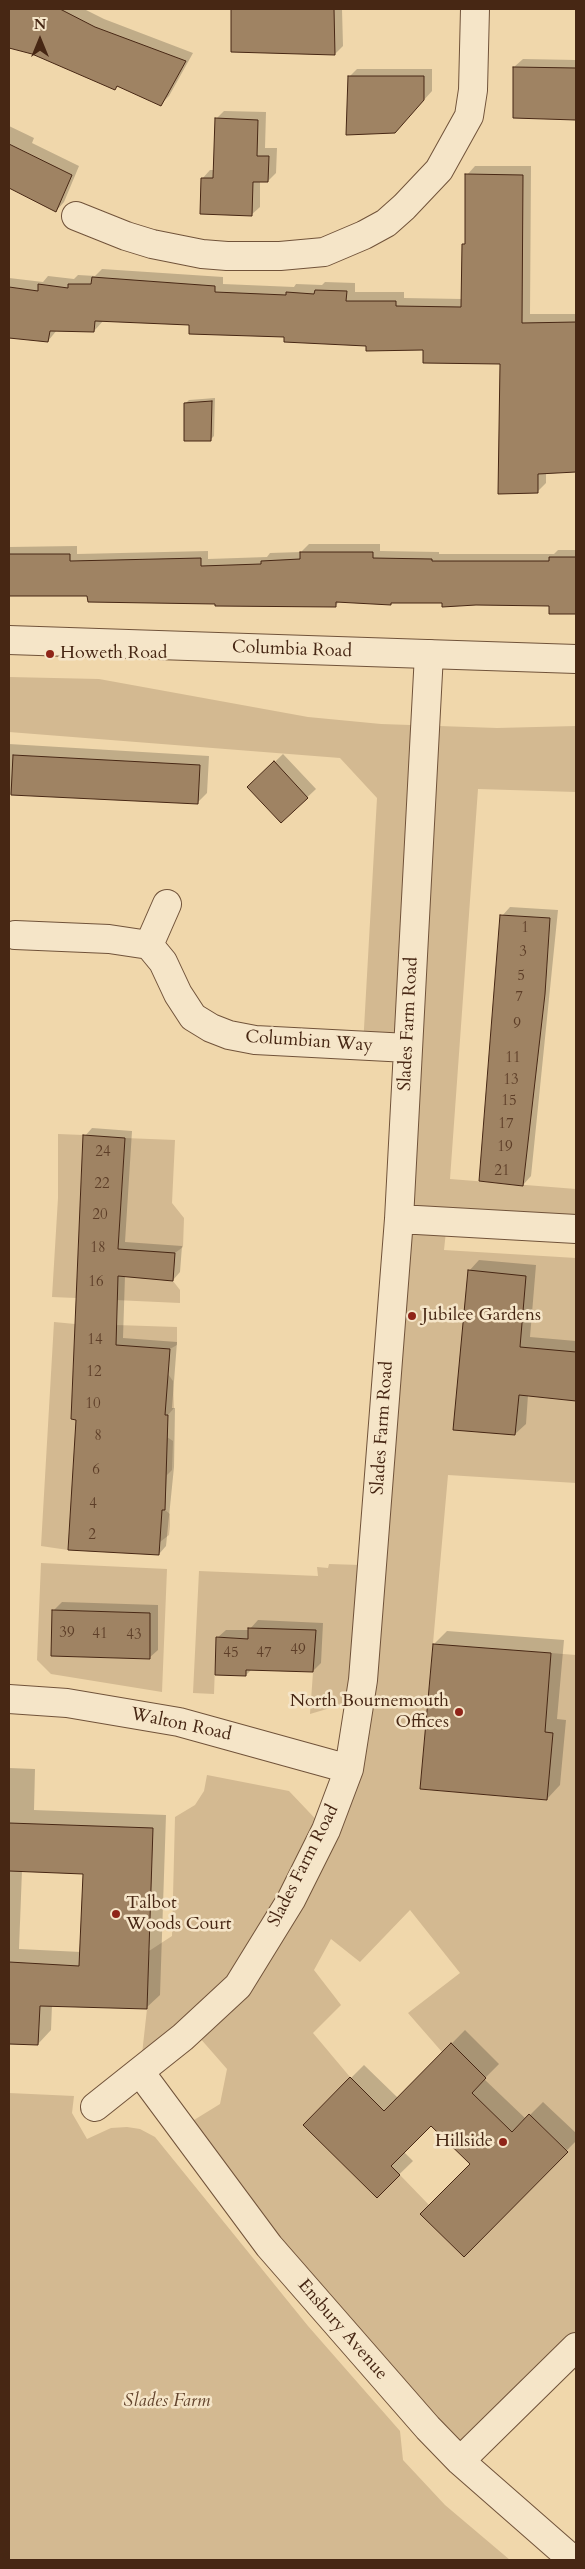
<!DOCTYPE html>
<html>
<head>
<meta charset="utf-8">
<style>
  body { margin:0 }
  #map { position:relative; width:585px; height:2569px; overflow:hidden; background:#f0d7ab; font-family:Cardo,serif }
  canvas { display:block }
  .frame { position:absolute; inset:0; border:10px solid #472714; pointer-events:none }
  .north { position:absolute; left:15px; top:15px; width:50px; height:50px; -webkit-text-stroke:4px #f5e5c8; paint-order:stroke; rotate:0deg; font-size:14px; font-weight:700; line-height:20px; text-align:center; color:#472714 }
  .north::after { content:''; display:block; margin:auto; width:18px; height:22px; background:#472714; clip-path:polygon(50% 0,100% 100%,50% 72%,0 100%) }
</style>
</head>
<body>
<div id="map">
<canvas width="585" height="2569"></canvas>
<div class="frame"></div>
<div class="north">N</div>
</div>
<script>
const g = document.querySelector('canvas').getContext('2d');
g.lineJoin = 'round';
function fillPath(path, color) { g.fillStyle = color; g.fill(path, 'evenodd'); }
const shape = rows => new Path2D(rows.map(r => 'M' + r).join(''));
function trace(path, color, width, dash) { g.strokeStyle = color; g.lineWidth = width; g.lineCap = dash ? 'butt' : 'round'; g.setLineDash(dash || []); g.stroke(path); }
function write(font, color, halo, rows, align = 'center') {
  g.font = font + ' Cardo,serif'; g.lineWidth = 5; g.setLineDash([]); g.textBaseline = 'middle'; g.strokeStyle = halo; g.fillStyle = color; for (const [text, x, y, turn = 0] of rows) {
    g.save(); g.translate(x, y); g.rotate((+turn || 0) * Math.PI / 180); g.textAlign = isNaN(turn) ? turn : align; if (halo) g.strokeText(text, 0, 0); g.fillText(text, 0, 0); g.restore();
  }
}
fillPath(shape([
  [9,677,99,679,308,717,381,724,497,728,576,726,576,792,478,789,450,1179,576,1189,576,1229,447,1222,444,1250,576,1258,576,1483,448,1475,420,1789,547,1800,490,1728,547,1697,551,1653,576,1655,576,2347,460,2461,181,2128,220,2104,227,2069,192,2029,140,2072,147,2009,149,1951,172,1936,175,1817,195,1805,204,1791,207,1775,289,1791,326,1830,349,1769,408,1049,363,1046,377,798,340,758,9,732],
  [410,1910,460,1973,408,2013,442,2052,451,2043,486,2078,472,2093,512,2132,529,2114,568,2151,464,2257,420,2214,429,2205,400,2175,377,2198,303,2125,350,2077,313,2033,341,2005,314,1970,331,1939,360,1962],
  [58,1134,83,1135,76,1298,52,1297,58,1198],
  [125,1138,175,1140,172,1203,184,1218,183,1247,175,1253,173,1281,180,1290,180,1303,115,1300],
  [54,1322,75,1324,71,1419,77,1420,68,1550,41,1546],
  [116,1325,177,1327,177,1345,170,1349,168,1374,173,1381,174,1408,168,1415,167,1437,173,1441,172,1470,167,1475,165,1510,170,1514,170,1526,169,1535,160,1542,159,1555,113,1552],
  [41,1563,167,1569,162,1692,51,1674,37,1660],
  [53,1610,150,1613,150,1659,51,1656],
  [329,1564,360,1565,347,1703,310,1714,316,1631,248,1629,248,1639,216,1637,214,1694,193,1693,199,1571,318,1576,317,1567,328,1568],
  [9,2093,74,2096,72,2113,87,2139,111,2128,127,2127,140,2129,155,2137,308,2326,400,2431,403,2460,445,2505,510,2560,9,2560]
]), '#d3b991');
fillPath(shape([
  [9,9,84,9,104,19,193,53,169,96,161,104,119,85,115,89,33,53,9,46],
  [233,9,342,9,343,46,335,54,233,51],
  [523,59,576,60,576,119,514,117,514,67],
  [357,69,432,69,432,91,395,132,349,77],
  [224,111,266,112,265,148,277,148,276,173,268,181,260,181,260,207,251,215,202,179,210,170,215,170,216,119],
  [9,126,34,138,32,143,79,166,64,202,56,211,10,187,9,188],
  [475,166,531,166,530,314,576,314,576,470,546,473,546,483,537,492,501,363,424,349,285,336,190,324,103,321,94,331,57,330,48,341,9,336,9,278,43,282,48,276,74,279,78,275,95,276,102,269,223,277,223,284,294,287,296,284,322,285,325,282,355,283,355,292,404,292,404,298,462,299,464,245,467,242,467,175],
  [215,398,214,436,210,440,185,404,189,400],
  [309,544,380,544,380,551,439,552,439,554,554,554,558,550,576,550,576,612,550,612,550,605,340,601,336,605,216,603,89,595,9,595,9,547,77,546,77,554,208,551,208,559,267,557,270,553,301,552],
  [9,744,209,756,207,793,197,803,9,794],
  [283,754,316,789,282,821,249,787],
  [510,907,558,910,531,1176,523,1185,502,916],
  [92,1128,132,1131,125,1242,182,1246,180,1272,173,1280,125,1276,123,1338,177,1342,172,1408,175,1408,174,1467,166,1546,159,1554,77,1419,85,1136],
  [479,1260,536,1265,530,1337,576,1341,576,1399,528,1395,526,1424,515,1434,469,1271],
  [62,1602,158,1605,158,1650,149,1658,54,1610],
  [258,1620,323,1623,321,1663,313,1671,252,1669,246,1675,217,1638,226,1630,249,1630],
  [447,1631,564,1640,557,1719,566,1720,560,1785,547,1799,434,1644],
  [9,1768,35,1769,34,1810,166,1815,160,1995,146,2008,52,2005,51,2030,38,2044,9,2043],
  [22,1870,84,1873,81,1952,19,1949],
  [465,2030,499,2064,484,2079,526,2119,543,2102,576,2133,576,2141,464,2255,471,2164,431,2124,404,2152,413,2161,377,2196,304,2125,364,2065,398,2098]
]), '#0003');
const building = shape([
  [9,9,60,9,95,27,186,61,161,106,117,86,115,90,32,54,9,48,9,9],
  [231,9,334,9,335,55,231,52,231,9],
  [513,67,576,68,576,120,513,118,513,67],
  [348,76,424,76,424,100,395,133,346,135,348,76],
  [215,118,258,120,257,156,269,156,268,182,253,182,252,216,200,214,201,178,213,178,215,118],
  [9,144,72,175,56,212,9,188,9,144],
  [465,174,523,175,522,323,576,322,576,472,538,474,538,493,498,494,500,364,423,363,423,350,366,351,366,346,284,342,284,337,189,334,189,325,95,321,94,332,50,331,48,342,9,338,9,287,38,291,38,284,68,288,68,284,91,284,92,277,215,286,215,292,286,295,286,292,314,294,315,290,347,291,346,301,396,301,396,306,461,307,462,244,465,244,465,174],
  [212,401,211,441,184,441,184,403,212,401],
  [300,552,373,552,373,558,432,559,432,561,549,561,549,557,576,557,576,614,549,614,549,606,476,605,442,607,442,603,391,603,391,605,336,602,336,607,215,606,215,604,88,602,87,596,9,596,9,554,70,554,70,561,201,558,201,566,261,564,261,561,300,559,300,552],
  [13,755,200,765,198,804,11,795,13,755],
  [274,761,308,798,281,823,247,787,274,761],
  [500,915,550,918,545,994,523,1186,479,1181,500,915],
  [83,1135,125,1138,118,1249,175,1253,173,1281,118,1276,116,1345,170,1349,165,1415,168,1415,165,1510,162,1510,159,1555,68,1550,76,1420,71,1419,83,1135],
  [468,1270,526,1276,520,1347,576,1352,576,1401,519,1395,515,1435,453,1430,468,1270],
  [52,1610,150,1613,150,1659,51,1656,52,1610],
  [248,1628,316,1630,313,1672,246,1670,246,1676,215,1675,216,1637,248,1639,248,1628],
  [433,1644,551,1653,545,1732,553,1733,547,1800,420,1789,433,1644],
  [9,1823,153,1828,147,2009,40,2006,38,2045,9,2044,9,1962,79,1966,83,1874,9,1871,9,1823],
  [451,2043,486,2078,472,2093,512,2132,529,2114,568,2152,464,2257,420,2214,470,2164,431,2126,391,2166,400,2175,377,2198,303,2125,350,2077,384,2111,451,2043]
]);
fillPath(building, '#9f8363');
trace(building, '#472714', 1);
const minor = shape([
  [76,216,126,236,152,244,202,254,227,256,280,256,324,252,364,235,386,223,404,207,439,170,469,116,473,90,475,9],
  [15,935,109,939,149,945,163,962,178,994,193,1017,211,1028,229,1035,255,1040,408,1048],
  [149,945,167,904],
  [399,1219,576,1229],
  [9,1699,67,1703,179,1722,349,1769],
  [140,2072,269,2246,428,2428,460,2461,573,2560],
  [95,2107,183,2037,238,1986,291,1900,326,1830,349,1769,363,1680,399,1219,429,654],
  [460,2461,576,2347]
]);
const tertiary = shape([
  [9,640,576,659]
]);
trace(minor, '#71533a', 30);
trace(tertiary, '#71533a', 30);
trace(minor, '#f5e5c8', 28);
trace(tertiary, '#f5e5c8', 28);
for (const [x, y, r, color] of [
  [50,654,5,"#8f2418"],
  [412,1316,5,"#8f2418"],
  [459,1712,5,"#8f2418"],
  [116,1914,5,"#8f2418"],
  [503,2142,5,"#8f2418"]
]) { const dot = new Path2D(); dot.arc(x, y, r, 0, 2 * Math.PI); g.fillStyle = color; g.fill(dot); trace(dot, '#f5e5c8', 2); }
write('15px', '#5d3e28', null, [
  ["1",525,929],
  ["3",523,953],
  ["5",521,977],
  ["7",519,998],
  ["9",517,1025],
  ["11",513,1059],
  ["13",511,1081],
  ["15",509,1102],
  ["17",506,1125],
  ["19",505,1148],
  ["24",103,1153],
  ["21",502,1172],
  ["22",102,1185],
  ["20",100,1216],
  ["18",98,1249],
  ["16",96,1283],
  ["14",95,1341],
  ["12",94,1373],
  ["10",93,1405],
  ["8",98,1437],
  ["6",96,1471],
  ["4",93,1505],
  ["2",92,1536],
  ["39",67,1634],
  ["41",100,1635],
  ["43",134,1636],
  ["49",298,1651],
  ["45",231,1654],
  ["47",264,1654]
]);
write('18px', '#472714', '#f5e5c8', [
  ["Columbia Road",292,650,2],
  ["Slades Farm Road",409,1024,-87],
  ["Columbian Way",309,1042,4],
  ["Slades Farm Road",383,1428,-86],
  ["Walton Road",181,1725,12],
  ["Slades Farm Road",304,1866,-63],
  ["Ensbury Avenue",342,2330,49]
]);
write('18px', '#472714', '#f5e5c8', [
  ["Howeth Road",60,654],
  ["Jubilee Gardens",422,1316],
  ["North Bournemouth",449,1702,"right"],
  ["Offices",449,1723,"right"],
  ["Talbot",126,1904],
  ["Woods Court",126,1925],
  ["Hillside",493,2142,"right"]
], 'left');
write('italic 18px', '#63442d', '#f5e5c8', [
  ["Slades Farm",167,2402]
]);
</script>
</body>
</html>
